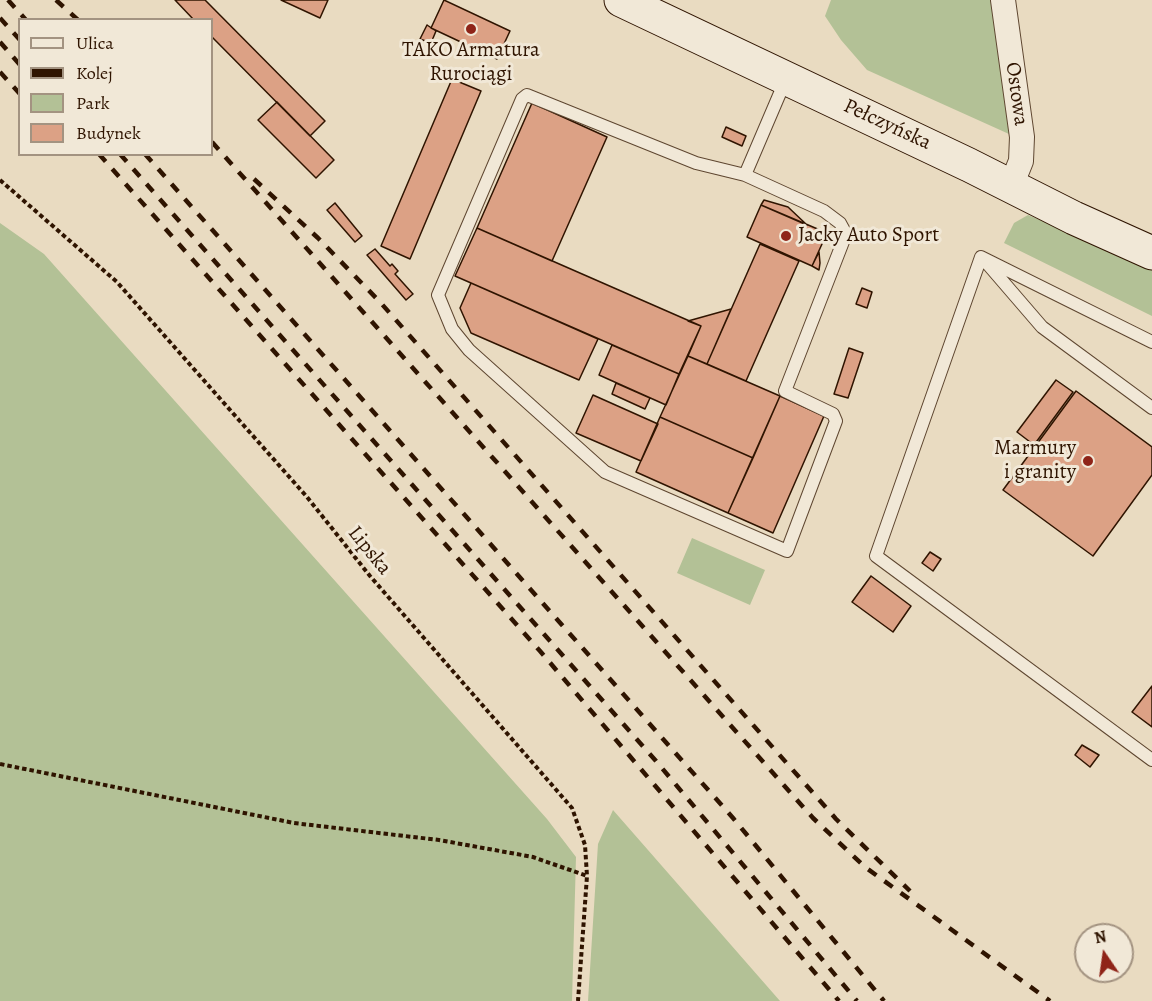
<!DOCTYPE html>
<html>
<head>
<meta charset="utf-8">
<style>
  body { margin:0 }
  #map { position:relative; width:1152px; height:1001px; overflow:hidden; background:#e9dbc1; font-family:Alegreya,serif }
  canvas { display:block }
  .legend { position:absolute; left:18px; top:18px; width:195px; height:138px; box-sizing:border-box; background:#f1e8d7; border:2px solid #a39381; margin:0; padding:8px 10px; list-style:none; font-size:18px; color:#2f1400 }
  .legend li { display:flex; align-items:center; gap:12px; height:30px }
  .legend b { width:30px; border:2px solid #a39381 }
  .north { position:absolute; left:1074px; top:923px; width:60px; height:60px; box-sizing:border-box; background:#f1e8d7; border:2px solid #a39381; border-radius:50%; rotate:347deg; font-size:16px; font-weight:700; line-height:24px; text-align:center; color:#2f1400 }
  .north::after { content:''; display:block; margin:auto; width:21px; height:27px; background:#8f2418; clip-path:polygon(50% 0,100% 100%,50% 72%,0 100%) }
</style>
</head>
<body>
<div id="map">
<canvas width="1152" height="1001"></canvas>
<ul class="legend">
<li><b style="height:8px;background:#f1e8d7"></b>Ulica</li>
<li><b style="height:8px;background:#2f1400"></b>Kolej</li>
<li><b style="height:16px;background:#b3c196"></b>Park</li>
<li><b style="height:16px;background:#dca185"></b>Budynek</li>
</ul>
<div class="north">N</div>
</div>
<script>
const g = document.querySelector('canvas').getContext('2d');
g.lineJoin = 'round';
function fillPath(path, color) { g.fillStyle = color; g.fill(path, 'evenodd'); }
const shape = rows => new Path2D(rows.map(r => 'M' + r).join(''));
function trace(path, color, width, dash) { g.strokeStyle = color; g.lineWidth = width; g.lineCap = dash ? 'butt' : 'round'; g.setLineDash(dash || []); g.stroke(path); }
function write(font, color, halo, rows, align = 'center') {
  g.font = font + ' Alegreya,serif'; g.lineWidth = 6; g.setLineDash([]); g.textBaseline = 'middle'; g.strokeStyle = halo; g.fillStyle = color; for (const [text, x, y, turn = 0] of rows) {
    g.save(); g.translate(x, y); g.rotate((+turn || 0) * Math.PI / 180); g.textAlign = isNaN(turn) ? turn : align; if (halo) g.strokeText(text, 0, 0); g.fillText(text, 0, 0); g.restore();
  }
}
fillPath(shape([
  [831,0,991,0,1009,134,867,70,841,40,825,16],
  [1028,215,1152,267,1152,316,1004,243,1014,223],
  [0,223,44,254,547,819,576,857,572,1001,0,1001],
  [692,538,765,570,750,605,677,573],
  [613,810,780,1001,588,1001,598,844]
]), '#b3c196');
const building = shape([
  [175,0,205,0,325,121,310,136,212,37,212,20,194,20,175,0],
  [281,0,328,0,320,18,281,0],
  [444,0,510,31,497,59,431,28,444,0],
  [427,25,436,31,431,43,420,39,427,25],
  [452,79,481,91,410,259,381,246,452,79],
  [277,102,334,160,316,178,258,120,277,102],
  [532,103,607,137,552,261,477,228,532,103],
  [726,127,746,136,742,146,722,137,726,127],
  [764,200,788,207,807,225,761,205,764,200],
  [335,203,362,236,355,242,327,210,335,203],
  [761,205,827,233,812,266,747,237,761,205],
  [477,228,701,326,679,374,455,276,477,228],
  [760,244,799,261,746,381,707,364,760,244],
  [375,249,390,266,392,264,398,271,395,274,413,294,406,300,367,255,375,249],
  [819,252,820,263,819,270,812,266,819,252],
  [471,283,598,339,579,380,471,333,460,308,471,283],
  [862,288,872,292,867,308,856,304,862,288],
  [731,309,707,364,688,356,701,326,688,321,731,309],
  [612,345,679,374,666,405,599,375,612,345],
  [849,348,863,353,848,398,834,394,849,348],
  [688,356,780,396,753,458,660,417,688,356],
  [1056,380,1073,392,1034,445,1017,432,1056,380],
  [616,383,650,398,645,409,612,394,616,383],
  [1076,391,1152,447,1152,475,1093,556,1003,490,1076,391],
  [593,395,658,424,641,461,576,433,593,395],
  [780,396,824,416,773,533,728,513,780,396],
  [660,417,753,458,728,513,636,472,660,417],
  [930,552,941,559,933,571,922,563,930,552],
  [871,576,911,606,893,632,852,602,871,576],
  [1152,686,1152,727,1132,712,1152,686],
  [1082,745,1099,755,1090,767,1075,755,1082,745]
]);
fillPath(building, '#dca185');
trace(building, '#2f1400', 1.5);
const lane = shape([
  [745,175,824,211,840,223,846,234,785,391,833,414,836,421,787,551,605,472,469,350,452,329,438,295,522,99,527,95,696,163,745,175,786,79],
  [986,262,1042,327,1152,408],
  [1152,342,981,257,876,556,1152,760]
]);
const street = shape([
  [1003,0,1022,137,1021,161,1011,186]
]);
const secondary = shape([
  [621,0,969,165,1074,218,1152,253]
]);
trace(lane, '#5e4630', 14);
trace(street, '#5e4630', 26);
trace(secondary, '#2f1400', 35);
trace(shape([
  [0,180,117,282,307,497,370,576,572,808,585,845,587,876,578,1001],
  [0,764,294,823,439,840,533,857,587,876]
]), '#2f1400', 4, [4.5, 3]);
trace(lane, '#f1e8d7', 12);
trace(street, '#f1e8d7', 24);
trace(secondary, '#f1e8d7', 33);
trace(shape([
  [8,0,26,20],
  [56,0,78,20],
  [0,18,20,40],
  [0,42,20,65],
  [0,72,20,94],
  [212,142,813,818,865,867,1050,1001],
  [99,154,540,651,839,1001],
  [120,154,656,761,857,1001],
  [145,154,733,818,884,1001],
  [254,179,318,238,380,302,836,819,910,891]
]), '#2f1400', 4.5, [10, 10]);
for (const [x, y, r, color] of [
  [471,29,6,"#8f2418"],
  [786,236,6,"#8f2418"],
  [1088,461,6,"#8f2418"]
]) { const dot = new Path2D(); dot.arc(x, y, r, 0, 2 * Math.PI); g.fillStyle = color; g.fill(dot); trace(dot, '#f1e8d7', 2); }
write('21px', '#2f1400', '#f1e8d7', [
  ["TAKO Armatura",471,51],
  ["Rurociągi",471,75],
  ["Jacky Auto Sport",798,236,"left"],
  ["Marmury",1076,449,"right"],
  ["i granity",1076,473,"right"]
]);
write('21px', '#2f1400', '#f1e8d7', [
  ["Ostowa",1016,94,82],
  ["Pełczyńska",887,125,25],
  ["Lipska",369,551,51]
]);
</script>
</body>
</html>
